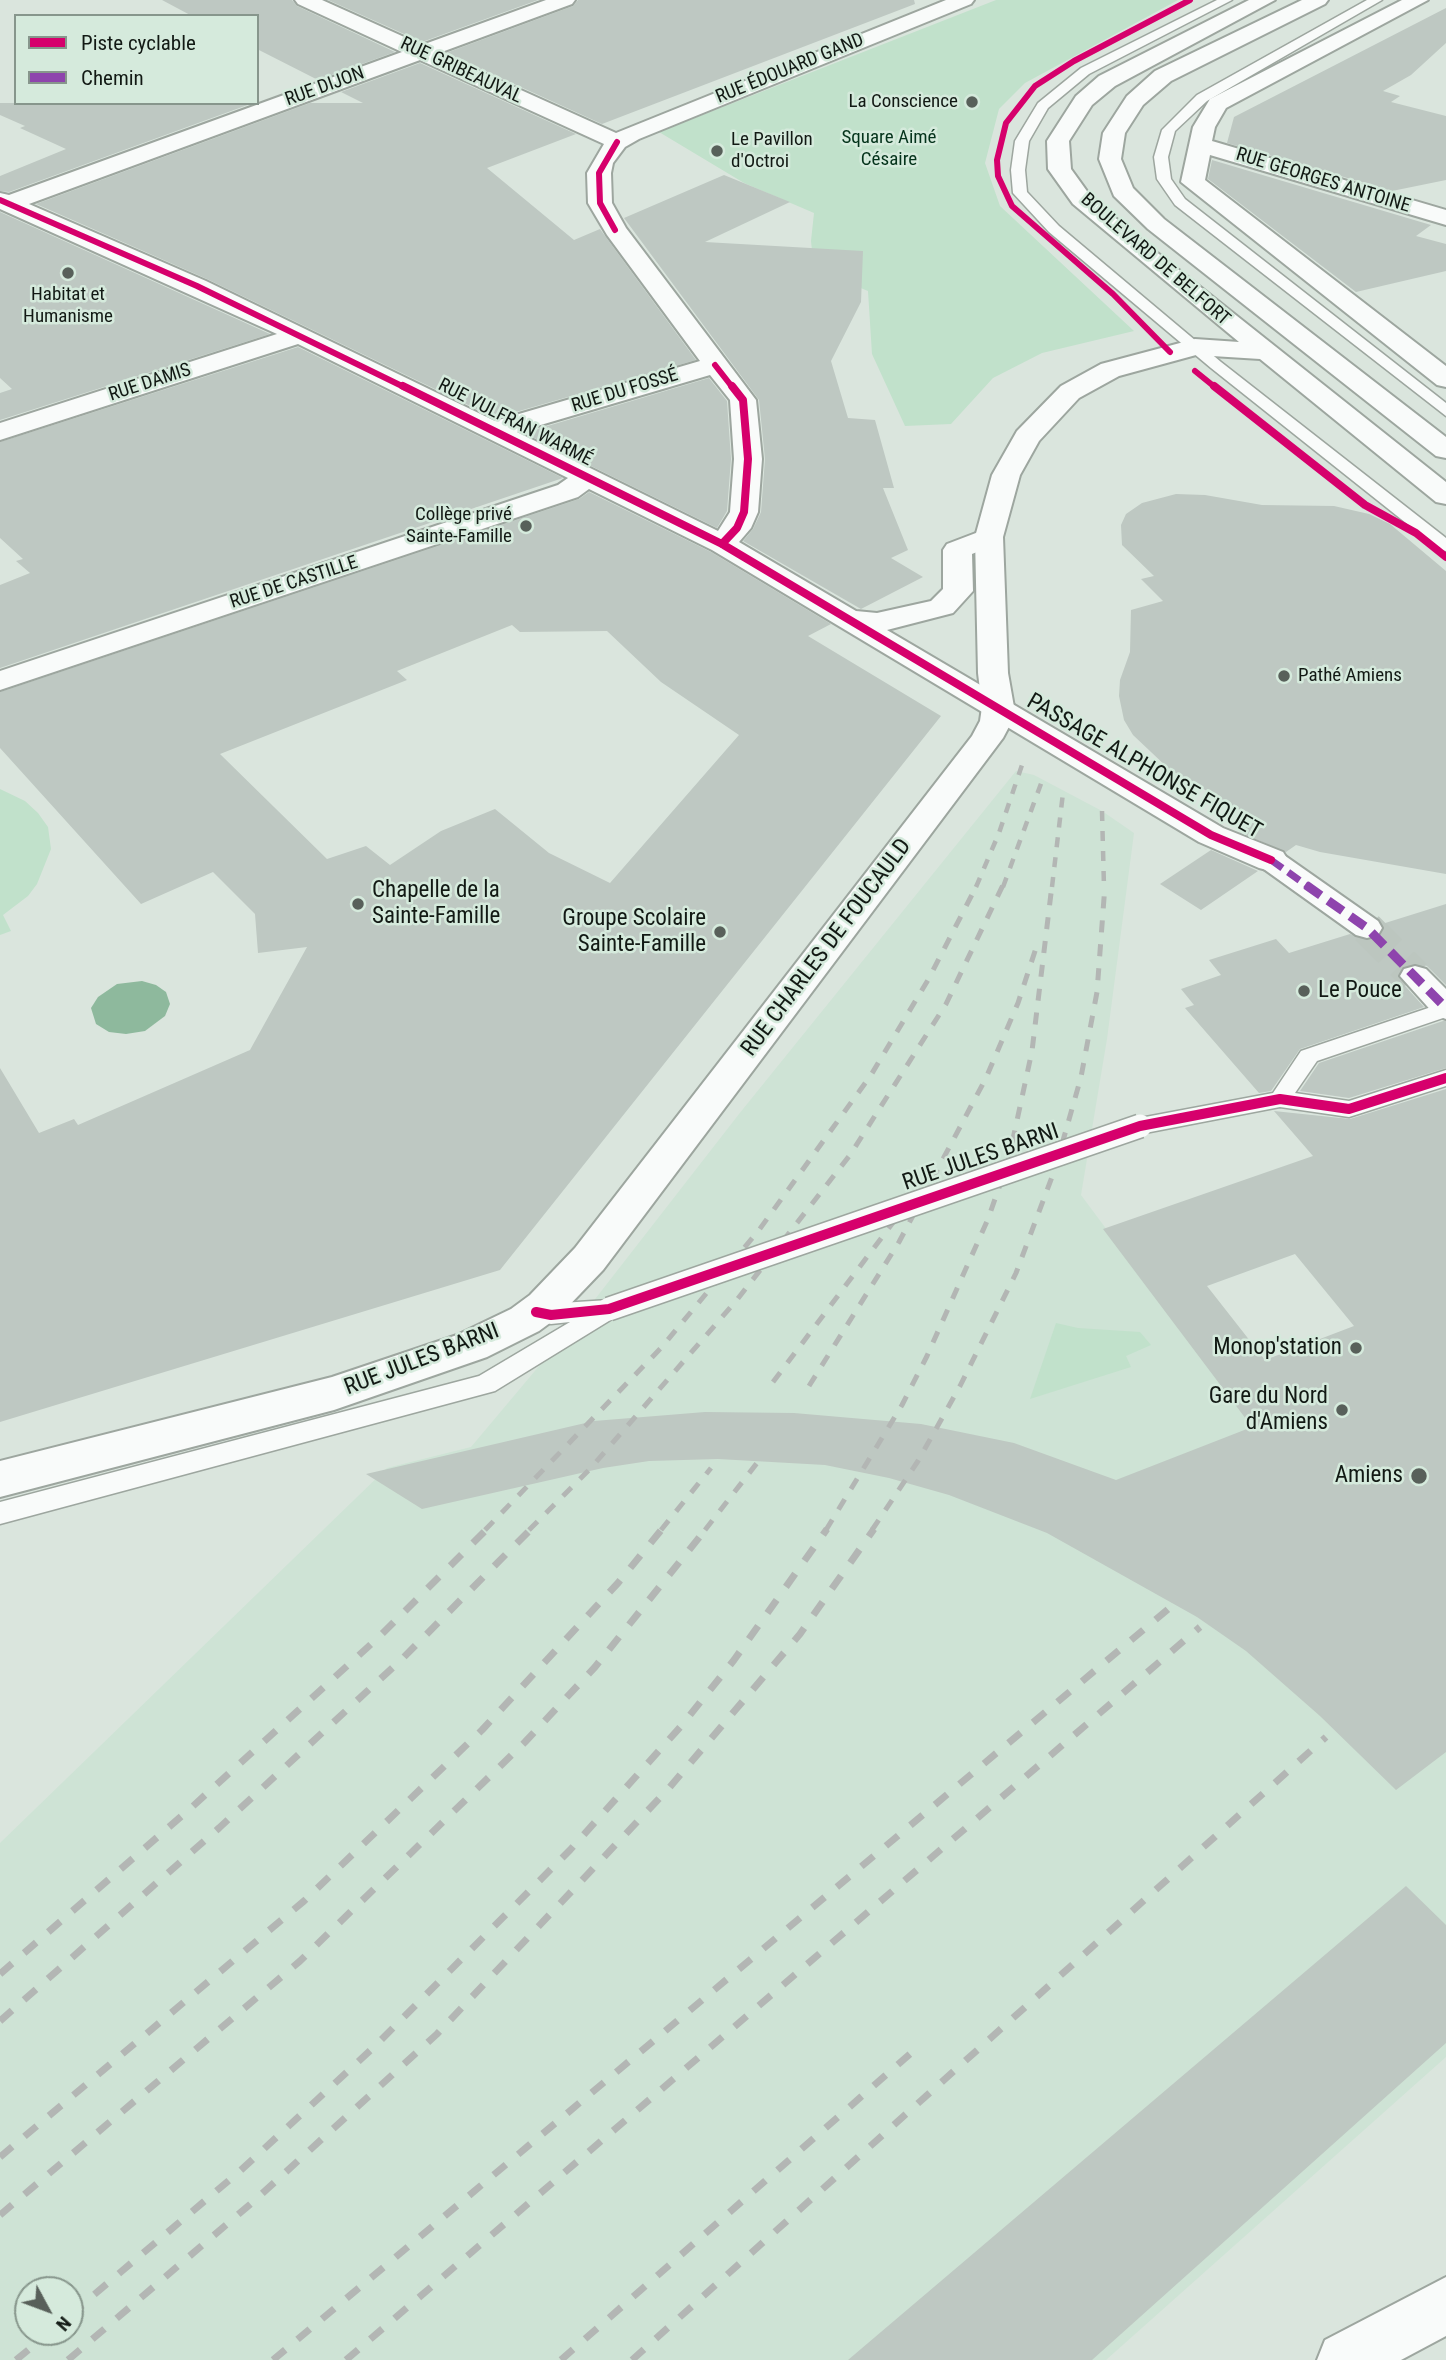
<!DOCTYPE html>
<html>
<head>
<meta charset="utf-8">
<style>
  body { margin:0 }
  #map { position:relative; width:1446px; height:2360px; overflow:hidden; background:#dae5dd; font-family:"Roboto Condensed",sans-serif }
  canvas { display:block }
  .legend { position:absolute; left:14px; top:14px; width:245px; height:91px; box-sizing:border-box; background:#d5eadc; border:2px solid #87968c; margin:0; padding:9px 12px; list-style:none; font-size:21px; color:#121914 }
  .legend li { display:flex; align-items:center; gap:14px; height:35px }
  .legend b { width:35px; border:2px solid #87968c }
  .north { position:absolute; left:14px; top:2276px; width:70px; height:70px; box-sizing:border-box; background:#d5eadc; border:2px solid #87968c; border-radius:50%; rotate:131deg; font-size:19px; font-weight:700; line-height:28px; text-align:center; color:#121914 }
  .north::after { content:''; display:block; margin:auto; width:24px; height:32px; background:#58605a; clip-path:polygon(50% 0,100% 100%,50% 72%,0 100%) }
</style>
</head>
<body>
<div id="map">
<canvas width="1446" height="2360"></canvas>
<ul class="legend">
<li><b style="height:9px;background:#d6006c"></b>Piste cyclable</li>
<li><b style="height:9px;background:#8e44ad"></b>Chemin</li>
</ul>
<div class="north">N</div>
</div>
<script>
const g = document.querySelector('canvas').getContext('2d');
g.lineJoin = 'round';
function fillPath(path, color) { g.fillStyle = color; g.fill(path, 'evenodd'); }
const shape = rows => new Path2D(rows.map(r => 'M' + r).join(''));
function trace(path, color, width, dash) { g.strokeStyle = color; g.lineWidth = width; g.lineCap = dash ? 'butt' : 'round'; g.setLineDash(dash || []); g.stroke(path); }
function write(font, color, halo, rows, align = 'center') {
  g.font = font + ' "Roboto Condensed",sans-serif'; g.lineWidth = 5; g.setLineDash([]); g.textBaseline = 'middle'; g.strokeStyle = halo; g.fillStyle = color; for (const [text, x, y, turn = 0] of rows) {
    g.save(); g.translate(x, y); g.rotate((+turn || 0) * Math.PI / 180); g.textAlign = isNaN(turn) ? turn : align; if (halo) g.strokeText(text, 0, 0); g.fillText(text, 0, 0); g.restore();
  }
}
fillPath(shape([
  [1016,771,1034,775,1102,811,1134,833,1107,1039,1081,1195,1446,1686,1446,2057,1106,2360,0,2360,0,1843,387,1468,471,1447,592,1303,739,1114],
  [28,2290,70,2290,70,2332,28,2332]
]), '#cee3d5');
fillPath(shape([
  [996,0,1178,0,1025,83,999,109,985,163,1000,206,1134,331,1042,353,993,378,951,424,905,426,872,354,868,291,814,269,811,241,814,213,744,183,659,132],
  [0,789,25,801,38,813,48,827,51,849,37,884,28,896,3,915,11,931,0,935],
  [1056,1323,1078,1328,1140,1332,1151,1345,1126,1356,1131,1367,1030,1399]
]), '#c1e1cb');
fillPath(shape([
  [142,981,156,985,166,992,170,1004,165,1016,145,1031,126,1034,109,1032,96,1024,91,1008,98,997,117,984]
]), '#8eb99d');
fillPath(shape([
  [162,0,292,0,297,6,395,52,318,80,257,49,257,16,192,16],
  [328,0,538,0,422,42],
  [578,0,914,0,915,4,602,124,446,53,573,6],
  [1446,8,1446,43,1411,75,1383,91,1400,96,1391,102,1446,116,1446,180,1392,191,1227,143,1234,117],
  [420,63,576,134,487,168,574,240,600,229,696,360,495,418,207,279,36,204,310,103,363,103,341,92],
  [0,103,253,103,9,192,0,191,0,176,66,149,20,128,25,126,0,115],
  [1212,160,1431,225,1416,236,1446,244,1446,271,1356,292,1208,179],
  [724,175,790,202,705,242,863,251,861,302,831,361,848,418,875,420,894,488,883,488,908,550,891,558,923,577,861,609,743,541,753,529,761,512,765,459,759,400,624,218],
  [0,212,270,334,0,420,0,393,12,389,0,378],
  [298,347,563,478,0,668,0,585,30,573,16,561,23,559,0,538,0,442],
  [709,378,727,401,731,459,727,511,717,528,524,433],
  [589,492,711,552,831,624,808,636,941,716,500,1270,0,1422,0,1068,39,1133,74,1119,78,1125,250,1050,307,947,258,953,255,914,213,872,141,904,0,748,0,692,579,499],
  [512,625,520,632,607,631,661,682,739,735,610,883,549,853,495,809,441,831,390,865,366,846,327,859,220,754,407,680,397,671],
  [1176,494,1205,495,1262,505,1334,506,1369,514,1390,524,1446,571,1446,874,1320,852,1296,845,1286,852,1239,832,1257,820,1169,769,1133,735,1124,720,1119,696,1120,680,1130,652,1131,610,1163,601,1141,579,1154,576,1122,545,1121,525,1126,514,1142,503],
  [1211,850,1258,871,1201,910,1160,884],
  [1446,904,1446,985,1427,966,1416,963,1403,966,1398,978,1424,1007,1300,1049,1271,1091,1259,1093,1185,1008,1194,1005,1181,989,1221,975,1209,960,1276,939,1289,953,1350,934,1368,941,1380,936,1384,929,1382,924],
  [1443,1021,1446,1021,1446,1068,1349,1098,1300,1091,1319,1063],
  [1446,1089,1446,1752,1396,1790,1320,1716,1246,1651,1197,1617,1047,1533,949,1495,889,1478,825,1465,718,1459,649,1461,603,1468,422,1509,366,1474,594,1421,705,1412,794,1413,921,1424,1014,1443,1116,1480,1252,1427,1103,1229,1313,1156,1274,1111,1350,1119],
  [1295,1254,1354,1326,1265,1360,1207,1286],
  [1406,1886,1446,1925,1446,2043,1092,2360,848,2360]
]), '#bec8c2');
trace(shape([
  [1367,928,1415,976]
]), '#bcc6bf', 33, [33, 17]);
const service = shape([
  [1217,0,1232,0,1089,74,1048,108,1029,141,1025,170,1027,192,1059,226,1221,362,1446,538,1446,551,1440,550,1211,368,1049,232,1013,193,1011,170,1015,141,1038,103,1081,68,1217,0],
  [1367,0,1382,0,1207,101,1175,131,1168,157,1171,179,1185,199,1446,403,1446,416,1175,205,1157,179,1154,157,1162,130,1197,95,1367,0],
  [1446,1002,1446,1017,1317,1061,1295,1093,1349,1101,1446,1070,1446,1086,1349,1117,1280,1107,1140,1134,1132,1132,1129,1126,1132,1120,1140,1118,1273,1093,1301,1051,1446,1002],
  [609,1300,617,1302,621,1309,617,1316,495,1391,0,1524,0,1502,479,1376,570,1322,551,1324,528,1319,524,1312,528,1305,609,1300]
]);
const pedestrian = shape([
  [1271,851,1281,853,1378,921,1382,928,1378,935,1367,938,1356,935,1261,867,1256,860,1261,853,1271,851],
  [1415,966,1426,969,1446,989,1446,1019,1435,1015,1400,976,1404,969,1415,966]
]);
const minor = shape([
  [295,0,322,0,422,45,546,0,575,0,572,4,439,53,616,133,946,0,974,0,971,4,639,139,625,147,613,163,611,173,612,203,626,228,756,400,762,459,758,512,751,528,739,542,856,611,877,613,931,601,943,589,943,550,947,544,989,528,999,531,1003,537,999,543,972,554,973,591,953,613,887,630,1223,828,1283,852,1288,860,1283,868,1271,871,1259,868,1199,842,712,550,589,489,578,497,0,690,0,671,558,485,568,478,298,344,0,440,0,423,277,334,0,209,0,193,9,195,402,52,298,4,295,0],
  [420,60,604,144,587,173,588,203,607,235,700,361,495,421,206,281,29,204,420,60],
  [710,375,730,400,734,459,730,512,718,531,517,432,710,375],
  [1402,0,1428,0,1226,108,1215,127,1212,141,1446,210,1446,225,1210,155,1205,180,1446,366,1446,387,1437,385,1181,182,1193,127,1210,99,1402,0],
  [1446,2277,1446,2336,1401,2360,1317,2360,1325,2340,1446,2277]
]);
const secondary = shape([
  [1249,0,1275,0,1115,86,1092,105,1069,141,1071,169,1089,194,1130,231,1446,482,1446,504,1436,502,1260,359,1196,355,1119,376,1079,398,1039,441,1020,475,1003,537,1008,673,1014,707,1012,721,1003,738,603,1270,558,1317,539,1331,487,1357,334,1410,0,1497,0,1461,332,1377,457,1335,511,1309,530,1295,575,1248,972,736,980,721,982,707,978,673,975,537,992,475,1017,431,1061,386,1101,364,1195,339,1239,342,1073,204,1048,169,1047,141,1076,96,1099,76,1249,0],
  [1302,0,1328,0,1325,4,1171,81,1143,105,1125,133,1121,159,1133,188,1164,219,1446,437,1446,458,1436,456,1148,229,1114,196,1099,159,1103,133,1127,96,1155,71,1302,0]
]);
trace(service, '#9da69f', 3);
trace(pedestrian, '#9da69f', 4);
trace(minor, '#9da69f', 4);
trace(secondary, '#9da69f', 4);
fillPath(service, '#f9fbfa');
fillPath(pedestrian, '#f9fbfa');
fillPath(minor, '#f9fbfa');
fillPath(secondary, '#f9fbfa');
trace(shape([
  [1102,811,1104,887],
  [976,887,999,833,1024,759],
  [1003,887,1042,781],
  [1052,887,1063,793]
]), '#b3b6b4', 4.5, [10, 10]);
trace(shape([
  [773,1382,916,1192],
  [809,1386,899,1242,986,1078,1018,1003,1037,945],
  [485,1530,661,1348,759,1230,871,1075,928,980,977,885],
  [529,1530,589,1470,736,1301,850,1155,946,1004,1003,885],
  [661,1530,711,1468],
  [705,1530,757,1463],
  [826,1530,902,1405,927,1356,988,1219,1008,1162,1032,1051,1052,885],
  [872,1530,918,1461,960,1386,1016,1273,1055,1169,1081,1077,1097,992,1105,885]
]), '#b3b6b4', 5, [12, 12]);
trace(shape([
  [0,1974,192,1807,380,1636,487,1529],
  [0,2021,219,1828,402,1659,531,1529],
  [0,2157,304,1901,482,1730,618,1583,662,1529],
  [0,2215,300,1961,525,1742,595,1667,706,1529],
  [70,2315,240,2171,374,2047,570,1850,682,1725,734,1660,827,1529],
  [16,2360,50,2332],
  [68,2360,254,2201,437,2034,669,1788,800,1634,874,1529],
  [273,2360,1173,1605],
  [346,2360,1200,1627],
  [561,2360,919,2046],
  [632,2360,1326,1737]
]), '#b3b6b4', 7, [16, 16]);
const serviceBridge = shape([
  [609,1309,1140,1126]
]);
trace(serviceBridge, '#9da69f', 26, []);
trace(serviceBridge, '#f9fbfa', 23);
trace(shape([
  [1271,860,1309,887]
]), '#8e44ad', 7, [14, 7]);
trace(shape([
  [1306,885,1367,928,1446,1008]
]), '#8e44ad', 9, [18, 9]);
trace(shape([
  [0,200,197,286,406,388],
  [615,230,600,203,599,173,617,142],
  [1170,352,1113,294,1012,206,998,176,997,160,1006,123,1035,86,1074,61,1190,0],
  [715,365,733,388],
  [1195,371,1216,388]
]), '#d6006c', 6);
trace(shape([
  [403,386,722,544,1211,835,1271,860],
  [1214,386,1365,505,1416,533,1446,557],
  [722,544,737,528,744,512,748,459,743,400,732,386]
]), '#d6006c', 8);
trace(shape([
  [536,1312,551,1315,609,1309,1140,1126,1280,1099,1349,1109,1446,1078]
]), '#d6006c', 10);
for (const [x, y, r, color] of [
  [972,102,7,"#58605a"],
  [717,151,7,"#58605a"],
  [68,273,7,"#58605a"],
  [526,526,7,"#58605a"],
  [1284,676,7,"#58605a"],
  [358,904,7,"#58605a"],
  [720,932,7,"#58605a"],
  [1304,991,7,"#58605a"],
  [1356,1348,7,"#58605a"],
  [1342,1410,7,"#58605a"],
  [1419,1476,9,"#58605a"]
]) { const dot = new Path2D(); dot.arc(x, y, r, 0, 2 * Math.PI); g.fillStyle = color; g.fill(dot); trace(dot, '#d5eadc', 2.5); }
write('19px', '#121914', '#d5eadc', [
  ["RUE ÉDOUARD GAND",790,69,-22],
  ["RUE GRIBEAUVAL",461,71,25],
  ["RUE DIJON",325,87,-20],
  ["RUE GEORGES ANTOINE",1323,181,17],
  ["BOULEVARD DE BELFORT",1155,260,41],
  ["RUE DAMIS",150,383,-18],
  ["RUE DU FOSSÉ",625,391,-17],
  ["RUE VULFRAN WARMÉ",515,423,27],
  ["RUE DE CASTILLE",294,583,-18]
]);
write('19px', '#121914', '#d5eadc', [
  ["La Conscience",958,102],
  ["Le Pavillon",731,140,"left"],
  ["d'Octroi",731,162,"left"],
  ["Habitat et",68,295,"center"],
  ["Humanisme",68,317,"center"],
  ["Collège privé",512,515],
  ["Sainte-Famille",512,537],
  ["Pathé Amiens",1298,676,"left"]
], 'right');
write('19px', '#04331b', '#d5eadc', [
  ["Square Aimé",889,138],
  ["Césaire",889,160]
]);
write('23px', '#121914', '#d5eadc', [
  ["PASSAGE ALPHONSE FIQUET",1144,767,30],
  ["RUE CHARLES DE FOUCAULD",827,948,-53],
  ["RUE JULES BARNI",981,1158,-19],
  ["RUE JULES BARNI",422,1360,-21]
]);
write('23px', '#121914', '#d5eadc', [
  ["Chapelle de la",372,891,"left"],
  ["Sainte-Famille",372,917,"left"],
  ["Groupe Scolaire",706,919],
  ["Sainte-Famille",706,945],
  ["Le Pouce",1318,991,"left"],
  ["Monop'station",1342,1348],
  ["Gare du Nord",1328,1397],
  ["d'Amiens",1328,1423],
  ["Amiens",1403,1476]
], 'right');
</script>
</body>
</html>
